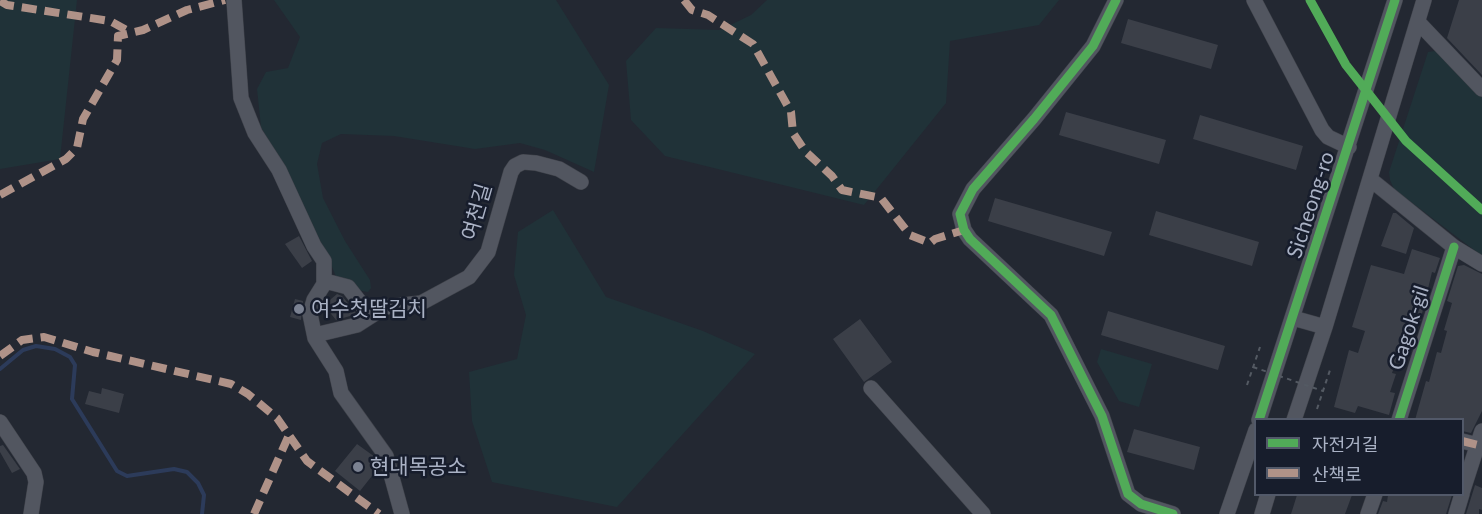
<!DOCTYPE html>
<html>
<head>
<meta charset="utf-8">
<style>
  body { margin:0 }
  #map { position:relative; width:1482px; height:514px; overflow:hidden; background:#232832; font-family:Lato,"Noto Sans KR",sans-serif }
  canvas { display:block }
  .legend { position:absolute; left:1254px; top:418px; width:210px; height:78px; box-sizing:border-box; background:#171d2c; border:2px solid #525969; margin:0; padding:8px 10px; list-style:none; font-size:18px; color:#aab2c5 }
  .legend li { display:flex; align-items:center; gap:12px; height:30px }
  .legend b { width:30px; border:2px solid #525969 }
</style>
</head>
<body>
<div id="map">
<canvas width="1482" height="514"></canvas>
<ul class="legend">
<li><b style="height:8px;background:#51ab58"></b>자전거길</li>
<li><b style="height:8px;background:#af9288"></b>산책로</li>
</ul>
</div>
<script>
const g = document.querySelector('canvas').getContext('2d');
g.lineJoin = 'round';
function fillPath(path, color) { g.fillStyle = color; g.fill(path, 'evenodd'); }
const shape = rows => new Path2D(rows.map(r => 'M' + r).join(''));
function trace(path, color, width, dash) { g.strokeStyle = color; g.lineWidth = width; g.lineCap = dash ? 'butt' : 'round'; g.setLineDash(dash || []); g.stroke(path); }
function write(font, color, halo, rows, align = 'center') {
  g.font = font + ' Lato,"Noto Sans KR",sans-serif'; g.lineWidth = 5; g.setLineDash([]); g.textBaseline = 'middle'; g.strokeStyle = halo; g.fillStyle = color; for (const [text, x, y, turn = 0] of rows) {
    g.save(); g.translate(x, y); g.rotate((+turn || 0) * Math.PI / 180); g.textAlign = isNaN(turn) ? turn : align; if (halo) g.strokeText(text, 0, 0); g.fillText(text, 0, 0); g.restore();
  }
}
fillPath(shape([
  [0,0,77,0,60,159,0,169],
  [274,0,556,0,609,85,594,172,545,150,520,143,475,149,394,136,341,134,322,143,317,164,323,198,345,241,370,280,371,288,368,292,362,291,337,279,326,252,261,127,257,89,266,72,288,68,300,37],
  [767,0,1059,0,1039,25,950,41,946,103,864,205,665,156,631,120,626,61,656,28,720,30,751,15],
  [1435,51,1442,54,1482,97,1482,256,1394,189,1390,180,1389,172,1428,52],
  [553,210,606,297,703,331,755,354,617,507,492,482,472,421,469,372,517,359,526,315,514,275,518,232],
  [1101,349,1152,364,1139,407,1119,401,1097,362]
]), '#203238');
trace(shape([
  [0,369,23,350,36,346,55,349,70,357,75,365,72,399,117,471,127,476,174,469,187,472,198,483,204,495,202,514]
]), '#2c3b5a', 4);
fillPath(shape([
  [1459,0,1482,0,1482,75,1447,38],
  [1128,19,1218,45,1211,69,1121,43],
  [1066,112,1166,140,1159,164,1059,135],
  [1200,115,1303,146,1296,170,1193,139],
  [995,198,1112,232,1104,256,988,221],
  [1156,211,1259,242,1252,266,1149,235],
  [1393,213,1396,213,1414,228,1406,254,1381,246],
  [299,236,312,261,302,268,285,244],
  [1412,249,1440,258,1435,273,1432,272,1419,326,1413,324,1404,352,1400,350,1392,373,1396,374,1390,392,1395,393,1389,415,1358,406,1355,413,1334,407,1349,350,1358,353,1365,331,1352,327,1371,265,1404,274],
  [1464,265,1482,274,1482,411,1471,433,1462,431,1462,420,1415,420,1426,381,1429,382,1437,352,1441,353,1447,331,1444,330,1452,303,1447,301,1458,266],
  [337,294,342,296,357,314,336,320,324,305],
  [295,299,303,301,301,320,290,317],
  [1108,311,1225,346,1218,370,1101,335],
  [860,319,892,362,864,382,833,339],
  [102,388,124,394,119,413,85,404,89,391,101,394],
  [1134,429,1200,447,1194,470,1127,452],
  [357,444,375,457,379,467,360,491,335,471],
  [3,445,20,469,12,473,0,452,0,446],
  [1475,485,1482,488,1482,510,1479,509,1479,514,1466,514],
  [1297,495,1352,495,1345,514,1291,514],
  [1388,495,1452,495,1446,514,1378,514,1383,501,1387,502]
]), '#3b3f48');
const minor = shape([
  [234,0,241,98,255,133,279,170,314,246,324,261,324,284,314,300,310,314,315,338,336,371,341,393,386,456,402,514],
  [1116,0,1093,46,1034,119,973,189,960,214,964,230,970,239,1051,315,1102,416,1128,494,1141,504,1173,514],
  [1254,0,1322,130,1328,137,1349,147],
  [1418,22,1482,89],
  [1370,179,1454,247,1482,264],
  [325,281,348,287,370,315],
  [1293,318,1325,327],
  [315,335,357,325,385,307,421,303,469,277,488,252,511,172,515,166,523,162,536,163,559,169,581,182],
  [871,388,983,514],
  [1259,420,1395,0],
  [1294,420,1325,327,1424,0],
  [1399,420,1454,247],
  [0,422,34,473,36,482,31,514],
  [1462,441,1478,445],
  [1462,493,1482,431],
  [1227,514,1256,430],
  [1262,514,1268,494],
  [1368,514,1375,494],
  [1456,514,1462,494]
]);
trace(minor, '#3f424a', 16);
trace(shape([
  [1247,385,1260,347],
  [1317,409,1330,370]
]), '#545a63', 2, [4.5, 4.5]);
trace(minor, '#525660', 15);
trace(shape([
  [1253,367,1323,391]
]), '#545a63', 2, [4.5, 4.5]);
trace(shape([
  [684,0,692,10,708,15,753,44,791,112,793,133,805,151,832,176,842,190,881,198,910,235,930,243,935,239,964,230],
  [0,1,7,5,110,21,132,33],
  [0,195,66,159,77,148,83,119,117,60,118,36,143,30,187,10,225,0],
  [0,356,22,340,44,337,93,352,231,384,248,394,277,418,307,461,379,514],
  [1462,441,1478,445],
  [254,514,289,435]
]), '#af9288', 8, [15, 8]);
trace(shape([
  [1116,0,1093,46,1034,119,973,189,960,214,964,230,970,239,1051,315,1102,416,1128,494,1141,504,1173,514],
  [1310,0,1346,65,1406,141,1482,210],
  [1259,420,1395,0],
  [1399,420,1454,247]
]), '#51ab58', 9);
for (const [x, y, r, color] of [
  [299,309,6,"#7b8292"],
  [358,467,6,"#7b8292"]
]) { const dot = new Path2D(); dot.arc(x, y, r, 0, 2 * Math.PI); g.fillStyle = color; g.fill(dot); trace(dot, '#171d2c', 2); }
write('21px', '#aab2c5', '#171d2c', [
  ["Sicheong-ro",1311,205,-72],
  ["여천길",477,212,-74],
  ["Gagok-gil",1409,328,-72]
]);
write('21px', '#aab2c5', '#171d2c', [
  ["여수첫딸김치",311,309],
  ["현대목공소",370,467]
], 'left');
</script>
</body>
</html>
